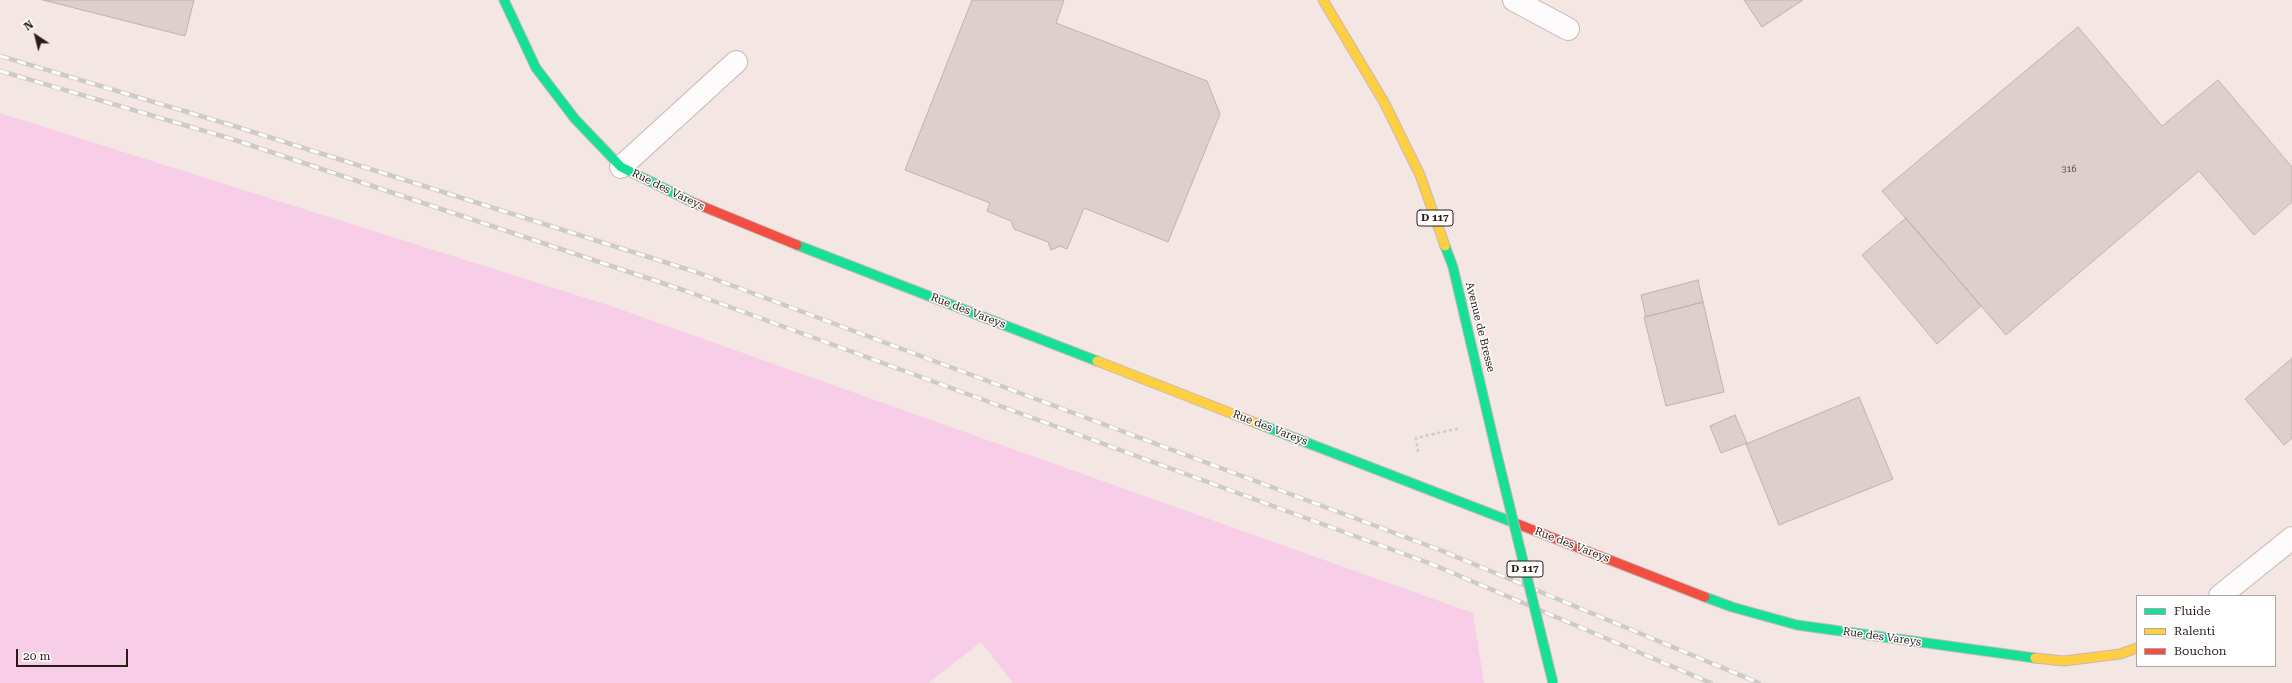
<!DOCTYPE html>
<html>
<head>
<meta charset="utf-8">
<style>
  body { margin:0 }
  #map { position:relative; width:2292px; height:683px; overflow:hidden; background:#f4e6e2; font-family:"Roboto Serif",serif }
  canvas { display:block }
  .legend { position:absolute; left:2136px; top:595px; width:140px; height:72px; box-sizing:border-box; background:#fff; border:1px solid #aaa4a3; margin:0; padding:5px 7px; list-style:none; font-size:12px; color:#2b1c18 }
  .legend li { display:flex; align-items:center; gap:8px; height:20px }
  .legend b { width:20px; border:1px solid #aaa4a3 }
  .north { position:absolute; left:16px; top:16px; width:40px; height:40px; -webkit-text-stroke:3px #fff; paint-order:stroke; rotate:325deg; font-size:11px; font-weight:700; line-height:16px; text-align:center; color:#2b1c18 }
  .north::after { content:''; display:block; margin:auto; width:14px; height:18px; background:#2b1c18; clip-path:polygon(50% 0,100% 100%,50% 72%,0 100%) }
  .scale { position:absolute; left:16px; top:649px; width:112px; height:18px; box-sizing:border-box; border:2px solid #2b1c18; border-top:0; padding-left:5px; font-size:12px; line-height:14px; white-space:nowrap; color:#2b1c18; -webkit-text-stroke:3px #fff; paint-order:stroke }
</style>
</head>
<body>
<div id="map">
<canvas width="2292" height="683"></canvas>
<ul class="legend">
<li><b style="height:5px;background:#16e098"></b>Fluide</li>
<li><b style="height:5px;background:#ffcf43"></b>Ralenti</li>
<li><b style="height:5px;background:#f24e42"></b>Bouchon</li>
</ul>
<div class="north">N</div>
<div class="scale">20 m</div>
</div>
<script>
const g = document.querySelector('canvas').getContext('2d');
g.lineJoin = 'round';
function fillPath(path, color) { g.fillStyle = color; g.fill(path, 'evenodd'); }
const shape = rows => new Path2D(rows.map(r => 'M' + r).join(''));
function trace(path, color, width, dash) { g.strokeStyle = color; g.lineWidth = width; g.lineCap = dash ? 'butt' : 'round'; g.setLineDash(dash || []); g.stroke(path); }
function write(font, color, halo, rows, align = 'center') {
  g.font = font + ' "Roboto Serif",serif'; g.lineWidth = 3; g.setLineDash([]); g.textBaseline = 'middle'; g.strokeStyle = halo; g.fillStyle = color; for (const [text, x, y, turn = 0] of rows) {
    g.save(); g.translate(x, y); g.rotate((+turn || 0) * Math.PI / 180); g.textAlign = isNaN(turn) ? turn : align; if (halo) g.strokeText(text, 0, 0); g.fillText(text, 0, 0); g.restore();
  }
}
fillPath(shape([
  [0,113,611,306,1473,613,1484,683,1013,683,981,642,928,683,0,683]
]), '#f8cde8');
const building = shape([
  [43,0,194,0,185,36,43,0],
  [972,0,1064,0,1056,23,1207,81,1220,114,1168,242,1084,208,1067,249,1060,246,1051,250,1048,242,1014,229,1011,221,987,211,990,203,905,170,972,0],
  [1744,0,1803,0,1762,27,1744,0],
  [2078,27,2162,126,2218,80,2292,167,2292,202,2254,235,2199,171,2006,335,1882,191,2078,27],
  [1906,218,1981,306,1937,344,1862,255,1906,218],
  [1698,280,1703,302,1646,317,1641,295,1698,280],
  [1703,302,1724,392,1666,406,1644,317,1703,302],
  [2292,358,2292,438,2284,445,2245,399,2292,358],
  [1859,397,1893,479,1779,525,1746,444,1859,397],
  [1735,415,1747,443,1721,453,1710,426,1735,415]
]);
fillPath(building, '#decfcc');
trace(building, '#c0b1ae', 1);
const lane = shape([
  [1514,0,1568,29],
  [621,167,736,62]
]);
const street = shape([
  [2220,596,2292,538]
]);
const fast = shape([
  [504,0,536,68,575,119,621,167,692,202],
  [797,245,1097,361],
  [1445,246,1453,267,1497,455],
  [1256,423,1515,523],
  [1705,597,1732,607,1797,625,2035,658]
]);
const slow = shape([
  [1323,0,1384,102,1420,175,1445,246],
  [1097,361,1256,423],
  [2035,658,2064,661,2120,654,2137,648]
]);
const jam = shape([
  [692,202,797,245],
  [1515,523,1705,597]
]);
trace(lane, '#c6b8b5', 24);
trace(street, '#c6b8b5', 24);
trace(fast, '#c6b8b5', 11);
trace(slow, '#c6b8b5', 11);
trace(jam, '#c6b8b5', 11);
trace(shape([
  [1418,452,1416,438,1460,428]
]), '#cfc9c8', 2.5, [3, 3]);
trace(lane, '#fdfbfb', 22);
trace(street, '#fdfbfb', 22);
trace(fast, '#16e098', 9);
trace(slow, '#ffcf43', 9);
trace(jam, '#f24e42', 9);
const rail = shape([
  [0,56,234,126,696,272,1440,550,1759,683],
  [0,71,232,139,689,292,1434,565,1711,683]
]);
trace(rail, '#cecac8', 4.5);
trace(rail, '#fff', 3, [9]);
const fastBridge = shape([
  [1497,455,1553,683]
]);
trace(fastBridge, '#c1b1ac', 11, []);
trace(fastBridge, '#16e098', 9);
write('9px', '#594a46', null, [
  ["316",2069,169]
]);
for (const [x, y, w] of [
  [1435,218,36],
  [1525,569,36]
]) { const box = new Path2D(); box.roundRect(x - w / 2, y - 8, w, 16, 3); g.fillStyle = '#fff'; g.fill(box); trace(box, '#2b1c18', 1); }
write('bold 10px', '#2b1c18', null, [
  ["D 117",1435,218],
  ["D 117",1525,569]
]);
write('11px', '#2b1c18', '#fff', [
  ["Rue des Vareys",668,190,26],
  ["Rue des Vareys",968,311,21],
  ["Avenue de Bresse",1480,327,76],
  ["Rue des Vareys",1270,428,21],
  ["Rue des Vareys",1572,545,21],
  ["Rue des Vareys",1882,637,8]
]);
</script>
</body>
</html>
